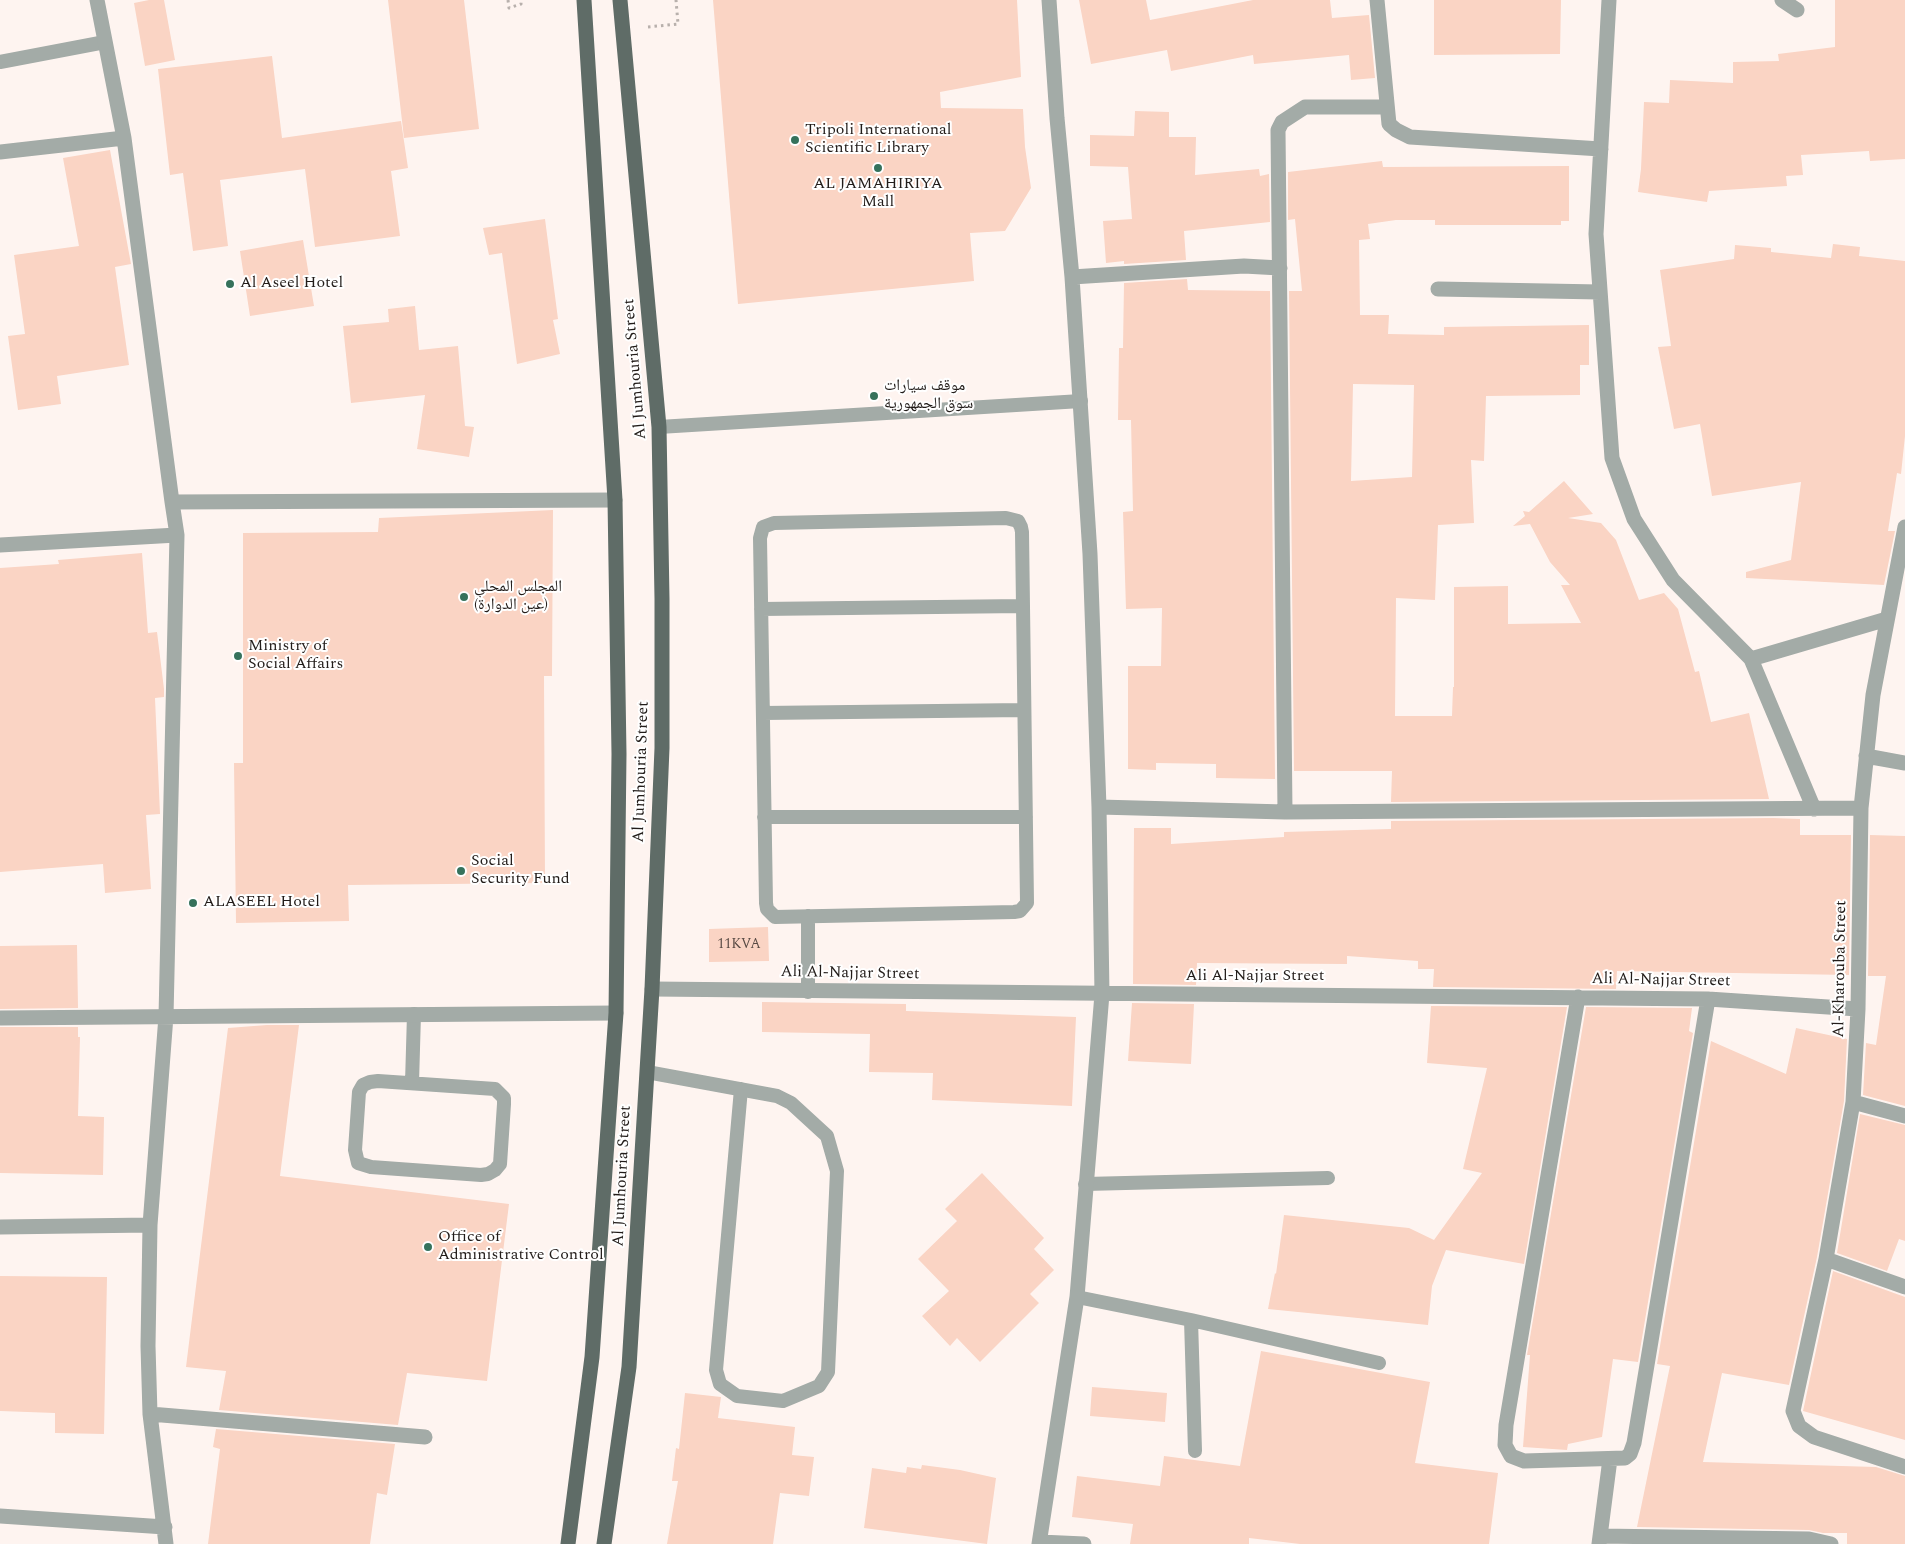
<!DOCTYPE html>
<html>
<head>
<meta charset="utf-8">
<style>
  body { margin:0 }
  canvas { display:block; background:#fef4f0 }
</style>
</head>
<body>
<canvas width="1905" height="1544"></canvas>
<script>
const g = document.querySelector('canvas').getContext('2d');
g.lineJoin = 'round';
function fillPath(path, color) { g.fillStyle = color; g.fill(path, 'evenodd'); }
const shape = rows => new Path2D(rows.map(r => 'M' + r).join(''));
function trace(path, color, width, dash) { g.strokeStyle = color; g.lineWidth = width; g.lineCap = dash ? 'butt' : 'round'; g.setLineDash(dash || []); g.stroke(path); }
function write(font, color, halo, rows, align = 'center') {
  g.font = font + ' Spectral,"Noto Naskh Arabic",serif'; g.lineWidth = 4; g.setLineDash([]); g.textBaseline = 'middle'; g.strokeStyle = halo; g.fillStyle = color; for (const [text, x, y, turn = 0] of rows) {
    g.save(); g.translate(x, y); g.rotate((+turn || 0) * Math.PI / 180); g.textAlign = isNaN(turn) ? turn : align; if (halo) g.strokeText(text, 0, 0); g.fillText(text, 0, 0); g.restore();
  }
}
fillPath(shape([
  [149,0,164,0,175,60,145,66,134,3],
  [388,0,464,0,479,129,404,138],
  [713,0,1017,0,1021,77,940,92,941,108,1023,109,1025,147,1031,188,1005,231,970,233,974,281,738,304],
  [1079,0,1146,0,1150,20,1253,0,1330,0,1332,18,1369,15,1375,78,1351,80,1349,55,1254,64,1253,55,1171,71,1167,50,1091,64],
  [1434,0,1561,0,1560,54,1434,55],
  [1835,0,1905,0,1905,159,1870,161,1869,151,1801,155,1803,175,1786,176,1787,186,1709,191,1707,202,1638,192,1641,169,1644,102,1669,103,1670,80,1733,83,1733,62,1779,61,1778,54,1835,47],
  [272,56,282,138,401,121,408,168,391,171,400,236,315,247,305,169,220,180,228,246,193,251,183,173,170,175,158,69],
  [1135,111,1169,112,1169,137,1196,137,1195,175,1259,169,1260,176,1269,174,1270,222,1184,231,1186,260,1124,264,1124,261,1106,263,1103,221,1132,219,1128,167,1090,166,1090,135,1134,136],
  [110,150,131,264,115,267,129,365,57,376,61,404,18,410,8,336,25,334,14,255,79,246,63,158],
  [1382,161,1383,167,1569,166,1569,221,1561,221,1561,225,1435,225,1435,220,1396,220,1368,224,1370,239,1359,240,1360,315,1389,315,1388,334,1444,335,1444,327,1589,325,1589,365,1580,365,1580,395,1486,396,1484,461,1471,460,1474,523,1438,525,1435,600,1396,598,1395,716,1452,716,1453,687,1454,687,1454,587,1508,586,1508,624,1581,623,1561,585,1570,585,1550,562,1530,524,1513,526,1525,516,1523,511,1529,512,1564,481,1593,514,1568,518,1601,523,1616,540,1639,600,1664,593,1678,609,1695,672,1699,671,1711,722,1749,713,1769,799,1391,802,1392,771,1294,771,1289,291,1302,291,1295,219,1288,220,1288,172],
  [1353,384,1414,385,1412,477,1351,481],
  [545,219,558,319,553,320,560,354,517,364,502,253,489,255,483,228],
  [303,240,314,306,250,316,240,251],
  [1833,244,1860,247,1859,256,1905,261,1905,436,1901,474,1897,473,1888,531,1895,531,1884,585,1746,578,1746,572,1791,560,1801,482,1712,496,1700,424,1674,429,1658,347,1671,346,1660,270,1734,259,1735,245,1771,248,1771,252,1831,258],
  [1187,279,1188,290,1270,291,1275,779,1216,778,1216,764,1156,763,1156,770,1128,769,1128,666,1161,666,1162,608,1126,609,1123,512,1133,511,1131,420,1118,420,1119,348,1123,348,1124,283],
  [415,306,419,350,458,346,465,426,474,427,469,457,417,449,425,395,351,403,343,326,389,322,388,309],
  [553,510,552,676,544,676,545,883,348,885,349,921,236,923,234,763,243,763,243,533,378,532,379,518],
  [142,553,148,633,157,632,164,689,164,697,155,698,160,814,146,815,151,889,105,893,103,864,0,872,0,568,59,564,58,560],
  [1773,818,1800,819,1800,835,1851,835,1849,975,1617,971,1616,989,1433,987,1434,969,1418,969,1418,961,1347,956,1347,964,1197,963,1196,985,1133,984,1134,828,1171,828,1171,844,1284,837,1284,832,1391,829,1391,821],
  [1870,835,1905,836,1905,1106,1863,1095,1866,1043,1876,1045,1886,976,1868,976],
  [768,927,769,961,709,962,709,929],
  [77,945,78,1008,0,1009,0,946],
  [762,1002,906,1004,906,1011,1076,1017,1072,1106,932,1100,933,1073,869,1072,870,1034,762,1032],
  [1132,1003,1194,1004,1191,1064,1128,1061],
  [1431,1006,1567,1007,1524,1264,1446,1250,1432,1286,1428,1325,1268,1309,1275,1273,1276,1274,1284,1215,1409,1228,1434,1240,1482,1173,1463,1169,1487,1068,1427,1063],
  [1586,1007,1692,1008,1689,1031,1693,1033,1638,1362,1613,1359,1602,1437,1568,1444,1567,1450,1523,1447,1530,1355,1527,1355],
  [267,1025,299,1025,280,1176,509,1204,487,1381,407,1373,398,1425,219,1410,226,1371,186,1367,228,1028],
  [0,1027,78,1027,78,1037,80,1037,78,1116,104,1117,103,1175,0,1173],
  [1796,1028,1847,1039,1844,1101,1817,1257,1789,1385,1722,1373,1703,1462,1876,1467,1905,1476,1905,1544,1847,1544,1847,1533,1823,1533,1809,1530,1637,1527,1670,1366,1657,1364,1711,1041,1786,1074],
  [1860,1114,1905,1125,1905,1241,1899,1239,1887,1271,1837,1253],
  [982,1173,1044,1238,1034,1249,1054,1270,1030,1294,1039,1303,980,1362,957,1338,950,1346,922,1316,949,1291,918,1259,957,1221,945,1209],
  [1833,1271,1905,1297,1905,1440,1803,1411],
  [0,1276,107,1277,104,1434,55,1433,55,1413,0,1411],
  [1261,1351,1430,1382,1415,1463,1498,1473,1489,1544,1300,1544,1249,1538,1249,1544,1130,1544,1133,1524,1072,1517,1077,1476,1160,1486,1164,1456,1240,1466],
  [1092,1387,1167,1393,1165,1422,1090,1416],
  [685,1393,721,1397,718,1418,795,1427,792,1455,814,1457,809,1496,780,1493,773,1544,667,1544,678,1481,672,1481,676,1448,679,1449],
  [216,1429,395,1444,387,1495,377,1493,370,1544,208,1544,220,1449,213,1447],
  [922,1465,960,1470,996,1478,987,1544,864,1528,872,1468,906,1473,907,1467,921,1469]
]), '#fad4c4');
trace(shape([
  [508,0,509,8,521,4,521,0],
  [648,27,678,24,676,0]
]), '#b8b0ac', 3, [2.5, 4]);
trace(shape([
  [0,62,105,42],
  [659,427,1081,401],
  [1006,518,1018,521,1021,527,1022,532,1027,903,1020,911,1014,912,775,917,767,909,766,903,760,538,763,527,774,523,1006,518],
  [761,609,1023,606],
  [763,713,1024,710],
  [764,817,1026,817],
  [808,992,808,916],
  [647,1072,777,1096,791,1103,827,1136,837,1171,828,1372,819,1386,783,1401,737,1396,720,1384,716,1370,741,1089],
  [378,1081,495,1089,504,1098,504,1104,500,1164,495,1170,488,1174,481,1175,371,1167,358,1163,355,1150,359,1092,363,1085,370,1082,378,1081],
  [412,1083,414,1014],
  [1085,1184,1328,1178],
  [1077,1297,1191,1320,1379,1363],
  [1191,1320,1195,1451]
]), '#a3aba7', 14);
trace(shape([
  [97,0,124,138,172,502],
  [1377,0,1389,124,1396,130,1410,137,1601,149],
  [1609,0,1596,234,1612,458,1634,519,1673,580,1751,659,1814,809],
  [1782,0,1797,10],
  [0,152,124,138],
  [1072,277,1244,266,1280,268],
  [1438,289,1600,292],
  [1905,527,1873,695,1861,808,1858,1009,1853,1102,1826,1259,1793,1411,1799,1426,1814,1437,1905,1467],
  [0,545,177,535,172,502,615,500],
  [1751,659,1887,619],
  [1866,756,1905,763],
  [1099,807,1285,812,1861,808],
  [1285,812,1278,130,1282,122,1305,107,1387,107],
  [652,989,1708,999,1858,1009],
  [1578,997,1506,1425,1505,1445,1511,1456,1524,1461,1625,1458,1630,1454,1634,1443,1708,999],
  [0,1018,616,1013],
  [1853,1102,1905,1116],
  [0,1227,150,1225],
  [1826,1259,1905,1287],
  [150,1414,425,1437],
  [0,1516,165,1527],
  [1600,1536,1809,1539,1831,1544],
  [1040,1542,1084,1544],
  [166,1544,150,1414,148,1346,150,1225,166,1016,177,535],
  [1039,1544,1077,1297,1102,994,1099,807,1090,554,1072,277,1057,118,1049,0],
  [1599,1544,1610,1459]
]), '#a3aba7', 15);
trace(shape([
  [568,1544,592,1357,616,1013,619,754,615,500,584,0],
  [604,1544,629,1367,652,989,662,748,662,599,659,427,620,0]
]), '#5f6c67', 15);
for (const [x, y, r, color] of [
  [795,140,5,"#36725c"],
  [878,168,5,"#36725c"],
  [230,284,5,"#36725c"],
  [874,396,5,"#36725c"],
  [464,597,5,"#36725c"],
  [238,656,5,"#36725c"],
  [461,871,5,"#36725c"],
  [193,903,5,"#36725c"],
  [428,1247,5,"#36725c"]
]) { const dot = new Path2D(); dot.arc(x, y, r, 0, 2 * Math.PI); g.fillStyle = color; g.fill(dot); trace(dot, '#fff', 2); }
write('14px', '#584a44', null, [
  ["11KVA",739,945]
]);
write('16px', '#221c19', '#fff', [
  ["Tripoli International",805,131],
  ["Scientific Library",805,149],
  ["AL JAMAHIRIYA",878,185,"center"],
  ["Mall",878,203,"center"],
  ["Al Aseel Hotel",240,284],
  ["موقف سيارات",884,387],
  ["سوق الجمهورية",884,405],
  ["المجلس المحلي",474,588],
  ["(عين الدوارة)",474,606],
  ["Ministry of",248,647],
  ["Social Affairs",248,665],
  ["Social",471,862],
  ["Security Fund",471,880],
  ["ALASEEL Hotel",203,903],
  ["Office of",438,1238],
  ["Administrative Control",438,1256]
], 'left');
write('16px', '#221c19', '#fff', [
  ["Al Jumhouria Street",636,369,-95],
  ["Al Jumhouria Street",642,772,-88],
  ["Al-Kharouba Street",1841,969,-89],
  ["Ali Al-Najjar Street",850,974,1],
  ["Ali Al-Najjar Street",1255,977],
  ["Ali Al-Najjar Street",1661,981,1],
  ["Al Jumhouria Street",623,1176,-87]
]);
</script>
</body>
</html>
